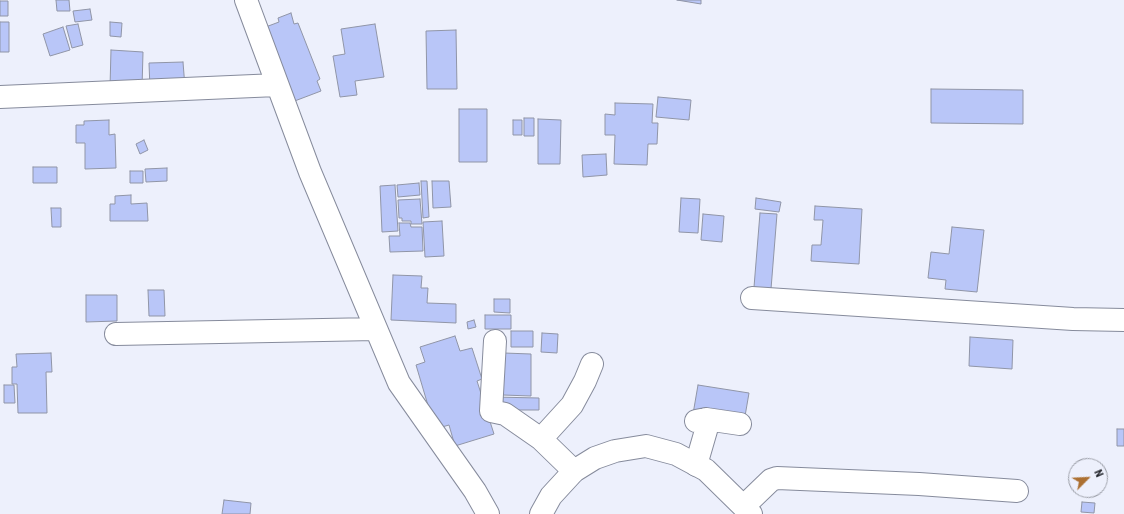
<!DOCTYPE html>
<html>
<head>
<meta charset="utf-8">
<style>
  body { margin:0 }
  #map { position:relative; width:1124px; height:514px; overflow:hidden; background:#edf0fc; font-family:"Roboto Condensed",sans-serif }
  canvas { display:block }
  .north { position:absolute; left:1068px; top:458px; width:40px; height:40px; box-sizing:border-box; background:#edf0fc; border:1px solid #999ca5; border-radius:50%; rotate:66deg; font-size:11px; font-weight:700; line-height:16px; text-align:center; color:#1b1d23 }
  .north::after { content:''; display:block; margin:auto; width:14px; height:18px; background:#ac7032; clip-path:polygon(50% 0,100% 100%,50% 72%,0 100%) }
</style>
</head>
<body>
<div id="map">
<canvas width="1124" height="514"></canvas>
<div class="north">N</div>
</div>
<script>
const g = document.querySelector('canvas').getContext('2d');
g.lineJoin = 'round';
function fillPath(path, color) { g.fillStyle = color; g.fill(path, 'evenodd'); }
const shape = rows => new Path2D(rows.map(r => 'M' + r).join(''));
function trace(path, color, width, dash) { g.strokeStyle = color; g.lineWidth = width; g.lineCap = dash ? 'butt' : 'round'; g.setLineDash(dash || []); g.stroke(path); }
const building = shape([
  [56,0,69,0,70,11,57,11,56,0],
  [677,0,701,0,701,4,677,0],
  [0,1,8,1,8,16,0,16,0,1],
  [90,9,92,20,75,22,73,11,90,9],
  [291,13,294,24,298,23,320,79,317,81,321,91,292,102,263,28,279,22,278,18,291,13],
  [0,22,9,22,9,52,0,52,0,22],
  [110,22,122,23,121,37,110,36,110,22],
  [78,24,83,45,72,48,66,26,78,24],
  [375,24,384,77,355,81,357,95,340,97,333,56,345,54,341,29,375,24],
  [63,27,70,50,50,56,43,34,63,27],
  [456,30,457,89,427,89,426,31,456,30],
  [111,50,143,52,142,88,110,87,111,50],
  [183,62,185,87,150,89,149,63,183,62],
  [931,89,1023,90,1023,124,931,123,931,89],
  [658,97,691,100,689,120,656,117,658,97],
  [615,103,653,104,652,123,658,123,657,144,648,144,647,165,614,164,615,135,605,135,605,114,615,115,615,103],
  [459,109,487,109,487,162,459,162,459,109],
  [524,118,534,118,534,136,524,136,524,118],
  [538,119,561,120,560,164,538,164,538,119],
  [109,120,109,135,115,134,116,168,85,169,85,143,76,143,76,125,84,125,84,121,109,120],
  [513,120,522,120,522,135,513,135,513,120],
  [144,140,148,150,140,154,136,144,144,140],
  [606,154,607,175,583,177,582,155,606,154],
  [33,167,57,167,57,183,33,183,33,167],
  [167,168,167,181,146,182,145,169,167,168],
  [130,171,143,171,143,183,130,183,130,171],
  [421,181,427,181,429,217,423,218,421,181],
  [432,181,449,181,451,207,433,208,432,181],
  [419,183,420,195,398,197,397,185,419,183],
  [395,185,398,231,382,232,380,186,395,185],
  [131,195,131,204,147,203,148,221,110,221,110,204,115,204,115,196,131,195],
  [681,198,700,199,698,233,679,232,681,198],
  [756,198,781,202,779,212,755,209,756,198],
  [420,199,422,224,411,224,411,221,402,221,402,218,399,218,398,200,420,199],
  [815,206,862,209,859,264,811,261,812,245,821,245,823,220,814,220,815,206],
  [51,208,61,208,61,227,52,227,51,208],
  [760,213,777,214,771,289,754,287,760,213],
  [703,214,724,216,722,242,701,240,703,214],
  [442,221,444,256,425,257,423,222,442,221],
  [399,223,410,223,411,227,422,227,423,251,390,252,389,236,400,236,399,223],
  [952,227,984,230,977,292,945,289,946,280,928,278,931,252,949,254,952,227],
  [393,275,422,276,421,288,428,288,427,303,456,304,456,323,391,320,393,275],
  [148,290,164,290,165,316,149,316,148,290],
  [86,295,117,295,117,321,86,322,86,295],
  [494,299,510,299,510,313,494,312,494,299],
  [485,315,511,315,511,329,485,329,485,315],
  [474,320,476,327,468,329,467,322,474,320],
  [511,331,533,331,533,347,511,347,511,331],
  [542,333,558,334,557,353,541,352,542,333],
  [455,336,460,351,472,348,482,379,477,381,494,434,455,446,449,425,435,429,416,365,425,362,420,347,455,336],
  [970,337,1013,340,1012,369,969,366,970,337],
  [51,353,52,372,46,372,47,413,18,413,17,384,12,384,12,367,17,367,16,354,51,353],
  [504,353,531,354,531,396,503,395,504,353],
  [4,385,14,385,15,403,4,403,4,385],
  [698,385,749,393,744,422,693,414,698,385],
  [494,397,539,398,539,410,494,410,494,397],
  [1117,429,1124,429,1124,446,1117,446,1117,429],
  [224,500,251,503,250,514,222,514,224,500],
  [1082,502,1095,503,1094,513,1081,512,1082,502]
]);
fillPath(building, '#b9c6f8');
trace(building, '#9095a7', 1);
const minor = shape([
  [246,0,310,172,399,383,475,491,488,514],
  [0,97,277,85],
  [752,298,1073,319,1124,320],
  [116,334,375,329],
  [495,341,491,411,505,414,541,439,574,471],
  [706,419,740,424],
  [696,421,706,419,707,427,696,465],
  [541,439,572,405,585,381,592,364],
  [744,506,771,480,777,478,919,484,1017,491]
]);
const major = shape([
  [541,514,551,496,574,471,595,458,615,451,646,446,676,454,706,470,751,514]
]);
trace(minor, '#868b9c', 24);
trace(major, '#868b9c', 24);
trace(minor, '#fff', 22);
trace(major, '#fff', 22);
</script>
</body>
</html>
